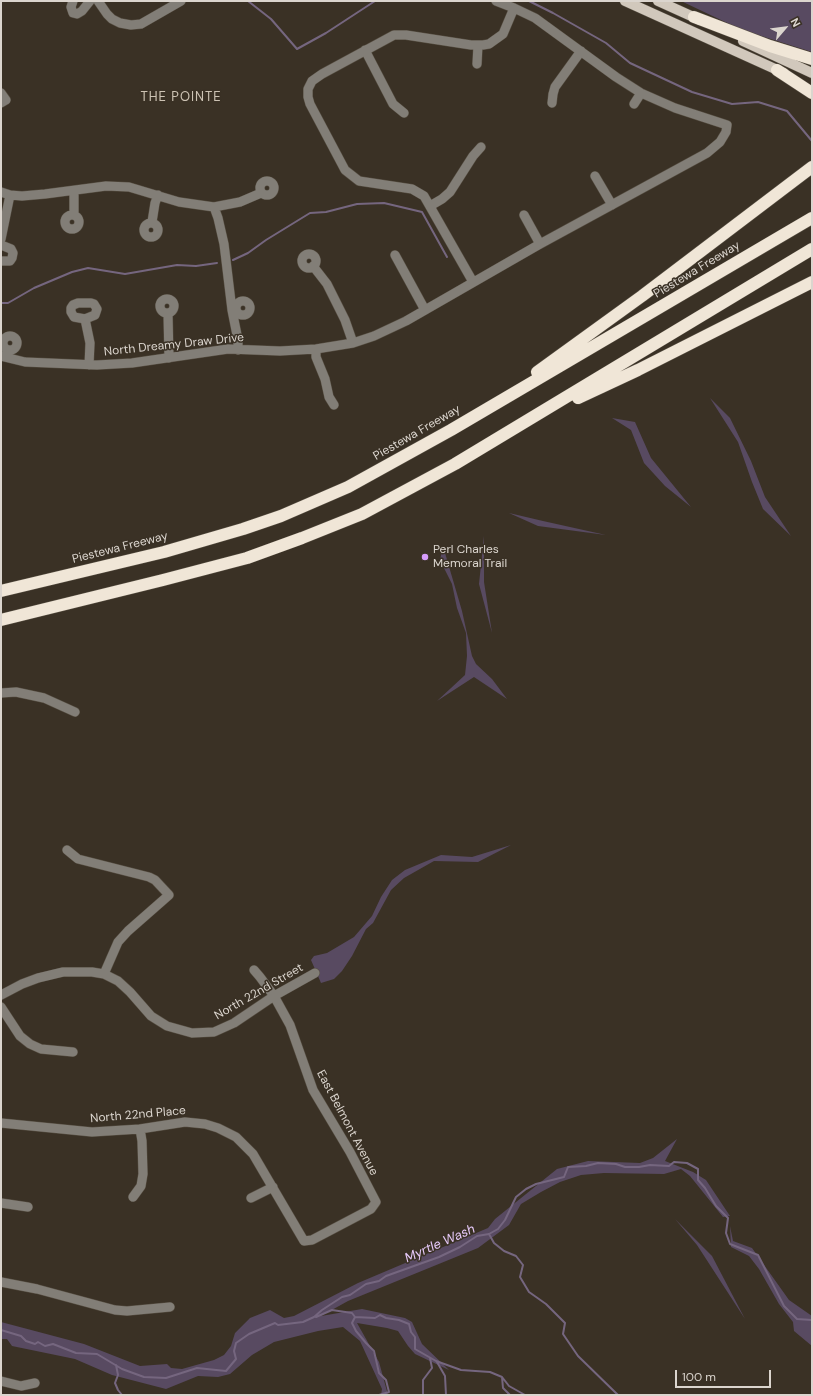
<!DOCTYPE html>
<html>
<head>
<meta charset="utf-8">
<style>
  body { margin:0 }
  #map { position:relative; width:813px; height:1396px; overflow:hidden; background:#3a3125; font-family:"DM Sans",sans-serif }
  canvas { display:block }
  .frame { position:absolute; inset:0; border:2px solid #dbd5ce; pointer-events:none }
  .north { position:absolute; left:765px; top:8px; width:40px; height:40px; -webkit-text-stroke:3px #3a3125; paint-order:stroke; rotate:62deg; font-size:11px; font-weight:700; line-height:16px; text-align:center; color:#dbd5ce }
  .north::after { content:''; display:block; margin:auto; width:14px; height:18px; background:#dbd5ce; clip-path:polygon(50% 0,100% 100%,50% 72%,0 100%) }
  .scale { position:absolute; left:675px; top:1370px; width:96px; height:18px; box-sizing:border-box; border:2px solid #dbd5ce; border-top:0; padding-left:5px; font-size:12px; line-height:14px; white-space:nowrap; color:#dbd5ce; -webkit-text-stroke:3px #3a3125; paint-order:stroke }
</style>
</head>
<body>
<div id="map">
<canvas width="813" height="1396"></canvas>
<div class="frame"></div>
<div class="north">N</div>
<div class="scale">100 m</div>
</div>
<script>
const g = document.querySelector('canvas').getContext('2d');
g.lineJoin = 'round';
function fillPath(path, color) { g.fillStyle = color; g.fill(path, 'evenodd'); }
const shape = rows => new Path2D(rows.map(r => 'M' + r).join(''));
function trace(path, color, width, dash) { g.strokeStyle = color; g.lineWidth = width; g.lineCap = dash ? 'butt' : 'round'; g.setLineDash(dash || []); g.stroke(path); }
function write(font, color, halo, rows, align = 'center') {
  g.font = font + ' "DM Sans",sans-serif'; g.lineWidth = 3; g.setLineDash([]); g.textBaseline = 'middle'; g.strokeStyle = halo; g.fillStyle = color; for (const [text, x, y, turn = 0] of rows) {
    g.save(); g.translate(x, y); g.rotate((+turn || 0) * Math.PI / 180); g.textAlign = isNaN(turn) ? turn : align; if (halo) g.strokeText(text, 0, 0); g.fillText(text, 0, 0); g.restore();
  }
}
fillPath(shape([
  [681,1,812,1,812,52,742,30],
  [710,398,730,418,751,461,765,497,791,536,763,509,752,482,738,442],
  [612,418,635,422,651,458,691,507,665,486,644,463,631,430],
  [509,513,543,521,606,535,538,526],
  [484,536,484,582,492,633,479,584],
  [443,546,462,611,472,656,476,664,492,679,507,699,474,677,437,701,465,675,467,656,466,633,457,608,452,584,440,560],
  [511,845,478,862,434,861,404,878,391,890,373,923,366,929,352,956,342,971,334,979,321,983,311,960,314,956,327,953,354,937,372,916,381,897,392,880,405,870,441,855,472,857],
  [677,1139,665,1161,693,1172,706,1180,730,1216,723,1217,690,1176,681,1169,664,1174,604,1173,581,1175,560,1182,541,1192,521,1204,509,1225,478,1248,348,1301,321,1316,362,1309,405,1318,412,1322,422,1344,449,1370,415,1354,408,1346,398,1331,387,1328,357,1323,379,1362,388,1395,381,1395,382,1389,360,1341,343,1327,318,1331,274,1342,252,1355,230,1374,218,1377,198,1376,166,1389,112,1375,75,1359,12,1346,7,1339,1,1339,1,1322,84,1344,140,1366,167,1364,171,1368,182,1369,214,1360,224,1355,231,1346,235,1333,250,1318,270,1310,284,1318,294,1316,358,1283,488,1228,495,1219,557,1169,588,1161,640,1163,653,1158],
  [675,1219,712,1256,745,1319,697,1245],
  [730,1226,733,1241,752,1248,789,1300,812,1316,812,1346,794,1331,793,1322,779,1304,759,1269,749,1256,731,1247]
]), '#584a61');
trace(shape([
  [248,1,271,19,297,49,326,33,375,1],
  [529,1,553,13,606,43,630,63,692,92,732,104,758,102,787,111,812,141],
  [233,260,248,253,266,240,310,213,326,212,357,204,384,203,422,212,447,257],
  [1,303,8,303,34,288,72,272,88,268,125,274,177,265,196,266,217,263],
  [489,1234,494,1243,504,1251,516,1256,523,1265,520,1277,529,1292,546,1304,565,1323,563,1334,578,1356,618,1395],
  [316,1317,332,1310,352,1313,355,1317,352,1323,356,1331,366,1343,374,1351,379,1373,386,1380,389,1392,379,1395],
  [355,1317,375,1318,380,1315,386,1318,399,1320,409,1324,411,1332,415,1337,415,1349,436,1361,461,1370,490,1372,502,1377,509,1386,525,1395],
  [1,1330,21,1336,26,1341,35,1344,38,1342,45,1346,53,1344,76,1353,97,1354,122,1369,144,1377,166,1378,197,1368,226,1371,236,1359,234,1351,236,1343,249,1334,275,1323,278,1325,303,1322,314,1317,322,1310,342,1297,350,1295,366,1284,379,1281,386,1276,439,1257,460,1247,477,1236,489,1234,498,1229,505,1220,516,1197,526,1189,536,1184,564,1177,568,1167,586,1166,598,1163,616,1164,625,1167,639,1167,650,1165,669,1166,674,1162,687,1163,698,1169,698,1180,705,1188,716,1206,728,1218,726,1233,730,1244,758,1255,784,1306,797,1319,812,1320],
  [437,1362,445,1376,446,1395],
  [116,1365,118,1375,115,1383,118,1390,122,1395],
  [502,1377,503,1388,510,1395],
  [423,1395,423,1380,432,1368,430,1358]
]), '#75667f', 2);
const minor = shape([
  [73,1,71,7,73,13,77,14,82,11,90,1],
  [98,1,107,14,112,19,120,23,131,25,141,24,181,1],
  [365,50,393,104,404,113],
  [477,64,478,45],
  [1,93,6,100,1,103],
  [552,103,553,94,555,87,581,51],
  [634,104,641,93],
  [595,176,612,205],
  '260 188a7 7 0 1 1 14 0a7 7 0 1 1-14 0Z',
  [1,192,10,195,22,196,45,194,106,186,129,187,179,202,214,207,240,202,261,193],
  [430,206,442,199,450,192,473,156,481,147],
  [214,207,218,218,224,244,232,310,238,340,238,350],
  '65 222a7 7 0 1 1 14 0a7 7 0 1 1-14 0Z',
  [74,215,74,191],
  [524,215,540,244],
  [152,222,155,203,158,195],
  '144 230a7 7 0 1 1 14 0a7 7 0 1 1-14 0Z',
  [1,239,10,195],
  [1,245,11,249,13,253,12,258,10,261,1,261],
  '302 261a7 7 0 1 1 14 0a7 7 0 1 1-14 0Z',
  [395,255,425,310],
  [313,266,327,284,345,320,353,343],
  [473,282,424,196,412,189,359,181,345,170,310,104,308,97,308,89,312,81,322,74,394,35,406,35,471,45,483,45,489,44,503,34,514,8],
  '160 306a7 7 0 1 1 14 0a7 7 0 1 1-14 0Z',
  '236 308a7 7 0 1 1 14 0a7 7 0 1 1-14 0Z',
  [78,303,91,303,94,304,97,309,95,315,85,319,74,317,71,312,71,308,73,305,78,303],
  [168,314,169,358],
  [85,319,90,343,89,365],
  '3 343a7 7 0 1 1 14 0a7 7 0 1 1-14 0Z',
  [316,349,316,357,325,379,329,397,334,405],
  [1,356,25,362,97,365,132,363,228,349,280,351,316,349,353,343,374,336,406,321,540,244,707,153,720,142,726,132,727,125,675,108,641,93,616,77,535,18,514,8,496,1],
  [1,693,16,692,44,698,75,712],
  [67,850,78,859,149,877,155,880,169,895,128,931,118,942,104,974],
  [1,995,22,984,38,978,63,972,92,972,104,974,118,981,130,992,151,1016,167,1026,192,1033,214,1032,234,1023,274,996,315,973],
  [1,1007,20,1036,30,1044,41,1049,73,1052],
  [1,1123,92,1132,140,1129,185,1122,205,1124,218,1128,236,1137,253,1154,304,1241,312,1240,371,1209,376,1202,350,1152,313,1090,290,1025,274,996,260,977,254,970],
  [133,1197,141,1186,143,1174,142,1141,140,1129],
  [251,1198,273,1187],
  [1,1203,28,1207],
  [1,1282,37,1289,115,1310,127,1311,170,1307],
  [1,1381,21,1386,35,1383]
]);
const major = shape([
  [625,1,784,73],
  [658,1,700,20],
  [743,41,812,73]
]);
const highway = shape([
  [694,17,770,46,812,59],
  [777,70,812,93],
  [537,372,642,296,812,167],
  [578,398,638,370,812,282],
  [1,591,164,552,243,529,281,516,348,487,451,430,812,218],
  [1,620,163,580,247,558,302,538,362,514,455,464,812,249]
]);
trace(minor, '#574f43', 10);
trace(major, '#574f43', 11);
trace(highway, '#574f43', 13);
trace(minor, '#827e77', 9);
trace(major, '#d1c8bc', 10);
trace(highway, '#f0e6d7', 12);
for (const [x, y, r, color] of [
  [425,557,4,"#d59bfa"]
]) { const dot = new Path2D(); dot.arc(x, y, r, 0, 2 * Math.PI); g.fillStyle = color; g.fill(dot); trace(dot, '#3a3125', 1.5); }
write('12px', '#dbd5ce', '#3a3125', [
  ["Piestewa Freeway",697,270,-31],
  ["North Dreamy Draw Drive",174,345,-6],
  ["Piestewa Freeway",417,433,-30],
  ["Piestewa Freeway",120,548,-14],
  ["North 22nd Street",259,992,-30],
  ["North 22nd Place",138,1115,-5],
  ["East Belmont Avenue",347,1123,62]
]);
write('12px', '#dbd5ce', '#3a3125', [
  ["Perl Charles",433,550],
  ["Memoral Trail",433,564]
], 'left');
g.letterSpacing = '1px';
write('13px', '#cdc3b4', '#3a3125', [
  ["THE POINTE",181,98]
]);
g.letterSpacing = '0px';
write('italic 13px', '#e7cafa', '#3a3125', [
  ["Myrtle Wash",440,1244,-24]
]);
</script>
</body>
</html>
